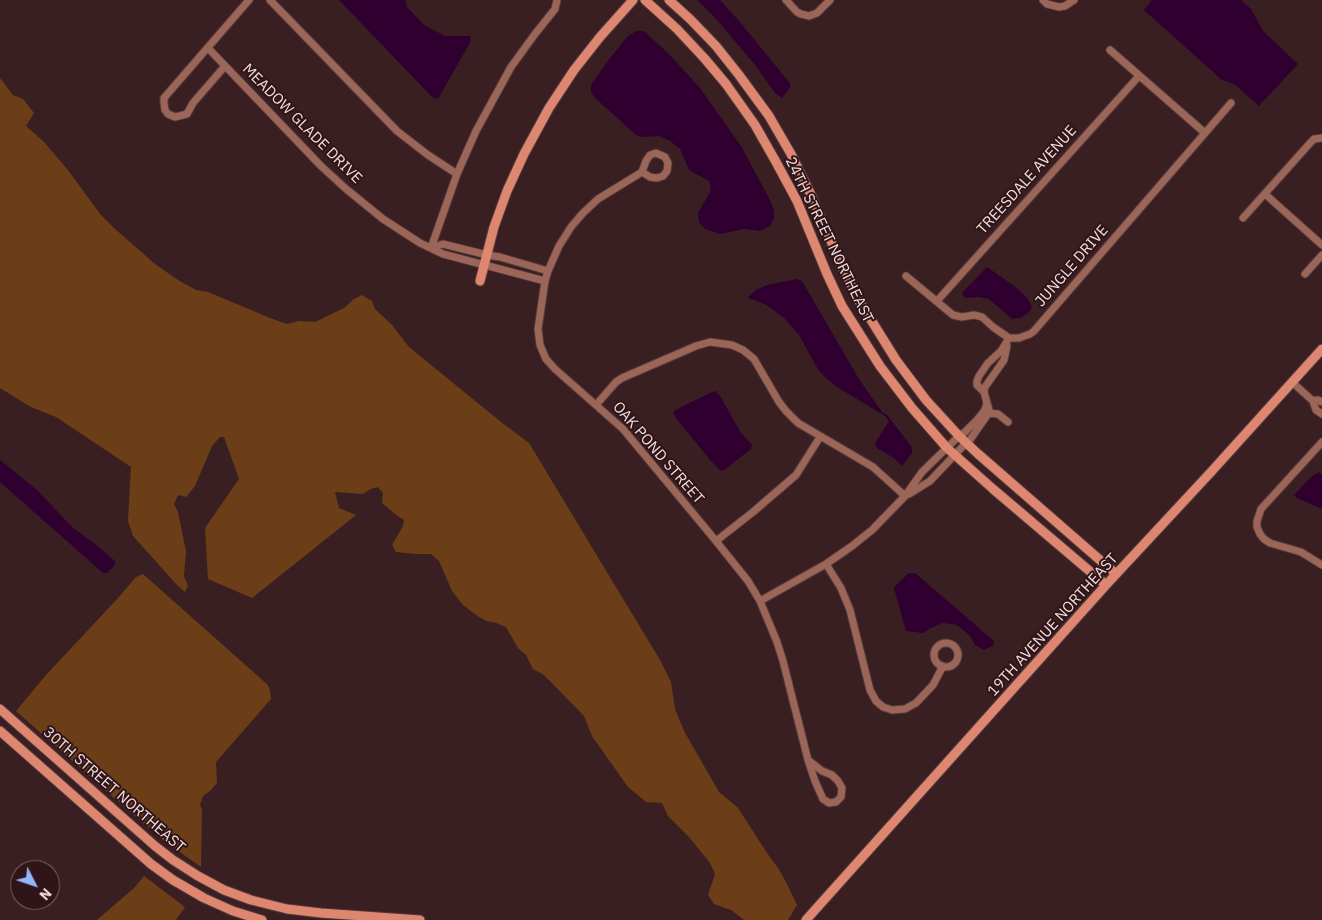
<!DOCTYPE html>
<html>
<head>
<meta charset="utf-8">
<style>
  body { margin:0 }
  #map { position:relative; width:1322px; height:920px; overflow:hidden; background:#3a1f22; font-family:"IBM Plex Sans",sans-serif }
  canvas { display:block }
  .north { position:absolute; left:10px; top:860px; width:50px; height:50px; box-sizing:border-box; background:#301518; border:1px solid #7d6568; border-radius:50%; rotate:131deg; font-size:14px; font-weight:700; line-height:20px; text-align:center; color:#f1dedf }
  .north::after { content:''; display:block; margin:auto; width:18px; height:22px; background:#92b7fd; clip-path:polygon(50% 0,100% 100%,50% 72%,0 100%) }
</style>
</head>
<body>
<div id="map">
<canvas width="1322" height="920"></canvas>
<div class="north">N</div>
</div>
<script>
const g = document.querySelector('canvas').getContext('2d');
g.lineJoin = 'round';
function fillPath(path, color) { g.fillStyle = color; g.fill(path, 'evenodd'); }
const shape = rows => new Path2D(rows.map(r => 'M' + r).join(''));
function trace(path, color, width, dash) { g.strokeStyle = color; g.lineWidth = width; g.lineCap = dash ? 'butt' : 'round'; g.setLineDash(dash || []); g.stroke(path); }
function write(font, color, halo, rows, align = 'center') {
  g.font = font + ' "IBM Plex Sans",sans-serif'; g.lineWidth = 4; g.setLineDash([]); g.textBaseline = 'middle'; g.strokeStyle = halo; g.fillStyle = color; for (const [text, x, y, turn = 0] of rows) {
    g.save(); g.translate(x, y); g.rotate((+turn || 0) * Math.PI / 180); g.textAlign = isNaN(turn) ? turn : align; if (halo) g.strokeText(text, 0, 0); g.fillText(text, 0, 0); g.restore();
  }
}
fillPath(shape([
  [0,78,13,95,23,99,34,113,26,126,44,142,67,169,101,215,114,228,155,264,178,280,196,290,208,292,270,318,287,324,299,321,315,322,344,308,354,299,362,295,372,301,375,309,392,325,409,347,501,422,529,443,660,660,671,682,675,709,684,731,719,792,738,808,767,853,778,868,786,882,797,905,788,920,744,920,731,910,714,904,708,895,715,874,710,863,689,837,668,816,662,803,646,802,628,787,592,736,584,716,544,675,533,669,526,655,518,648,506,627,496,623,486,621,476,615,463,605,452,591,439,561,431,554,415,554,396,552,392,545,403,526,404,520,395,514,382,503,383,493,378,487,371,489,362,494,335,492,339,508,356,515,252,598,208,579,205,528,239,479,224,437,220,437,212,446,195,486,186,497,178,495,174,504,178,512,186,551,184,576,188,586,185,592,177,585,133,536,128,521,131,467,56,417,31,407,0,388],
  [143,574,268,685,270,691,271,699,216,762,217,783,211,790,203,796,200,805,202,809,201,867,163,840,114,798,16,711,46,675,118,598,136,577],
  [144,876,185,907,176,920,97,920,134,888]
]), '#6b3e18');
fillPath(shape([
  [339,0,405,0,407,7,424,25,445,36,470,36,471,41,438,99,432,97],
  [697,0,720,0,739,21,790,83,790,88,782,98,775,93,755,65,718,21],
  [1152,0,1241,0,1251,9,1263,31,1298,64,1259,106,1234,84,1222,80,1144,10],
  [636,31,644,31,670,55,700,88,741,146,769,198,774,210,774,218,770,226,760,231,744,229,720,234,705,229,699,222,698,213,711,190,709,181,689,170,680,149,670,141,659,136,643,137,636,135,594,97,591,92,591,85,607,62,628,36],
  [987,267,1017,288,1028,299,1032,307,1029,312,1021,318,1012,319,989,299,978,297,965,298,962,293],
  [797,279,802,281,859,379,882,412,887,415,912,447,912,453,902,466,894,458,878,449,876,446,875,443,889,421,885,416,837,387,827,379,819,371,799,335,785,319,768,306,755,300,749,299,748,297,756,290,767,285],
  [716,391,720,396,741,433,752,445,751,449,723,471,720,470,710,460,676,418,673,413,675,410,712,392],
  [0,460,38,491,72,527,95,544,116,562,114,566,107,573,103,573,0,482],
  [1319,472,1322,475,1322,509,1297,498,1294,495,1312,476],
  [909,573,915,573,994,641,993,646,984,650,975,645,970,636,957,625,943,623,931,628,923,633,906,631,895,592,894,587]
]), '#2f002f');
const street = shape([
  [270,0,397,131,428,155,457,174],
  [786,0,797,12,801,14,809,16,817,13,830,0],
  [1043,0,1047,4,1059,7,1065,6,1074,0],
  [208,48,321,166,345,188,383,219,420,243,443,254,545,281],
  [1110,50,1205,133],
  [225,66,193,103,187,114,175,117,168,114,165,110,164,103,164,98,249,0],
  [642,172,650,177,657,178,663,176,667,171,668,163,665,157,656,153,650,155,646,161,642,172,598,199,583,213,571,227,559,246,548,271,545,281,538,329,540,345,546,359,555,369,623,429,716,541,748,581,760,601,777,642,783,661,808,760,815,781,823,799,829,803,836,802,841,797,842,788,838,781,832,775,822,771,808,760],
  [1265,194,1322,245],
  [1243,218,1311,142,1314,139,1322,138],
  [431,248,457,174,476,131,511,67,535,34,555,9,557,0],
  [431,248,443,244,487,255,500,257,548,271],
  [1305,274,1322,255],
  [906,276,953,315,962,317,974,315,982,317,993,327,1009,338,1019,338,1030,334,1034,331,1231,103],
  [937,301,1139,76],
  [1292,382,1313,401,1316,410,1322,414],
  [984,392,985,387,1004,360,1007,346],
  [1313,401,1318,400,1322,402],
  [596,405,616,382,622,378,696,346,710,342,732,345,743,350,754,359,779,402,786,411,798,423,873,467,905,496],
  [988,413,998,414,1008,422],
  [1322,442,1261,509,1257,521,1257,527,1260,534,1264,539,1270,543,1301,552,1322,565],
  [967,444,988,414,989,410,984,392,977,385,977,381,979,376,988,363,1001,351,1009,338],
  [909,494,930,481,966,443],
  [716,541,753,512,796,475,820,437],
  [826,564,841,588,850,610,870,690,876,701,883,707,892,710,905,709,916,703,933,685,943,666],
  [760,601,826,564,852,546,872,530,905,496,922,472,959,436,965,432,977,420,985,410,987,403],
  '934 655a12 12 0 1 1 24 0a12 12 0 1 1-24 0Z'
]);
const secondary = shape([
  [645,0,677,29,705,59,726,84,755,125,776,162,797,201,827,274,842,306,880,366,912,408,947,448,993,489,1106,585],
  [669,0,690,19,716,46,739,75,769,116,791,154,812,197,843,269,858,299,896,360,926,400,959,436,977,453,1116,574],
  [480,281,494,227,507,191,524,154,549,108,574,70,600,37,633,0],
  [0,709,155,846,173,860,198,876,224,890,251,900,287,909,321,913,420,920],
  [0,731,151,864,173,880,204,898,233,911,262,920],
  [806,920,1106,585,1211,472,1322,349]
]);
trace(street, '#543a3c', 9);
trace(secondary, '#543a3c', 11);
trace(street, '#9b6557', 7);
trace(secondary, '#dd8670', 9);
write('15px', '#f1dedf', '#301518', [
  ["MEADOW GLADE DRIVE",302,124,45],
  ["TREESDALE AVENUE",1027,180,-48],
  ["24TH STREET NORTHEAST",829,240,64],
  ["JUNGLE DRIVE",1072,266,-49],
  ["OAK POND STREET",658,453,49],
  ["19TH AVENUE NORTHEAST",1053,625,-48],
  ["30TH STREET NORTHEAST",114,790,41]
]);
</script>
</body>
</html>
